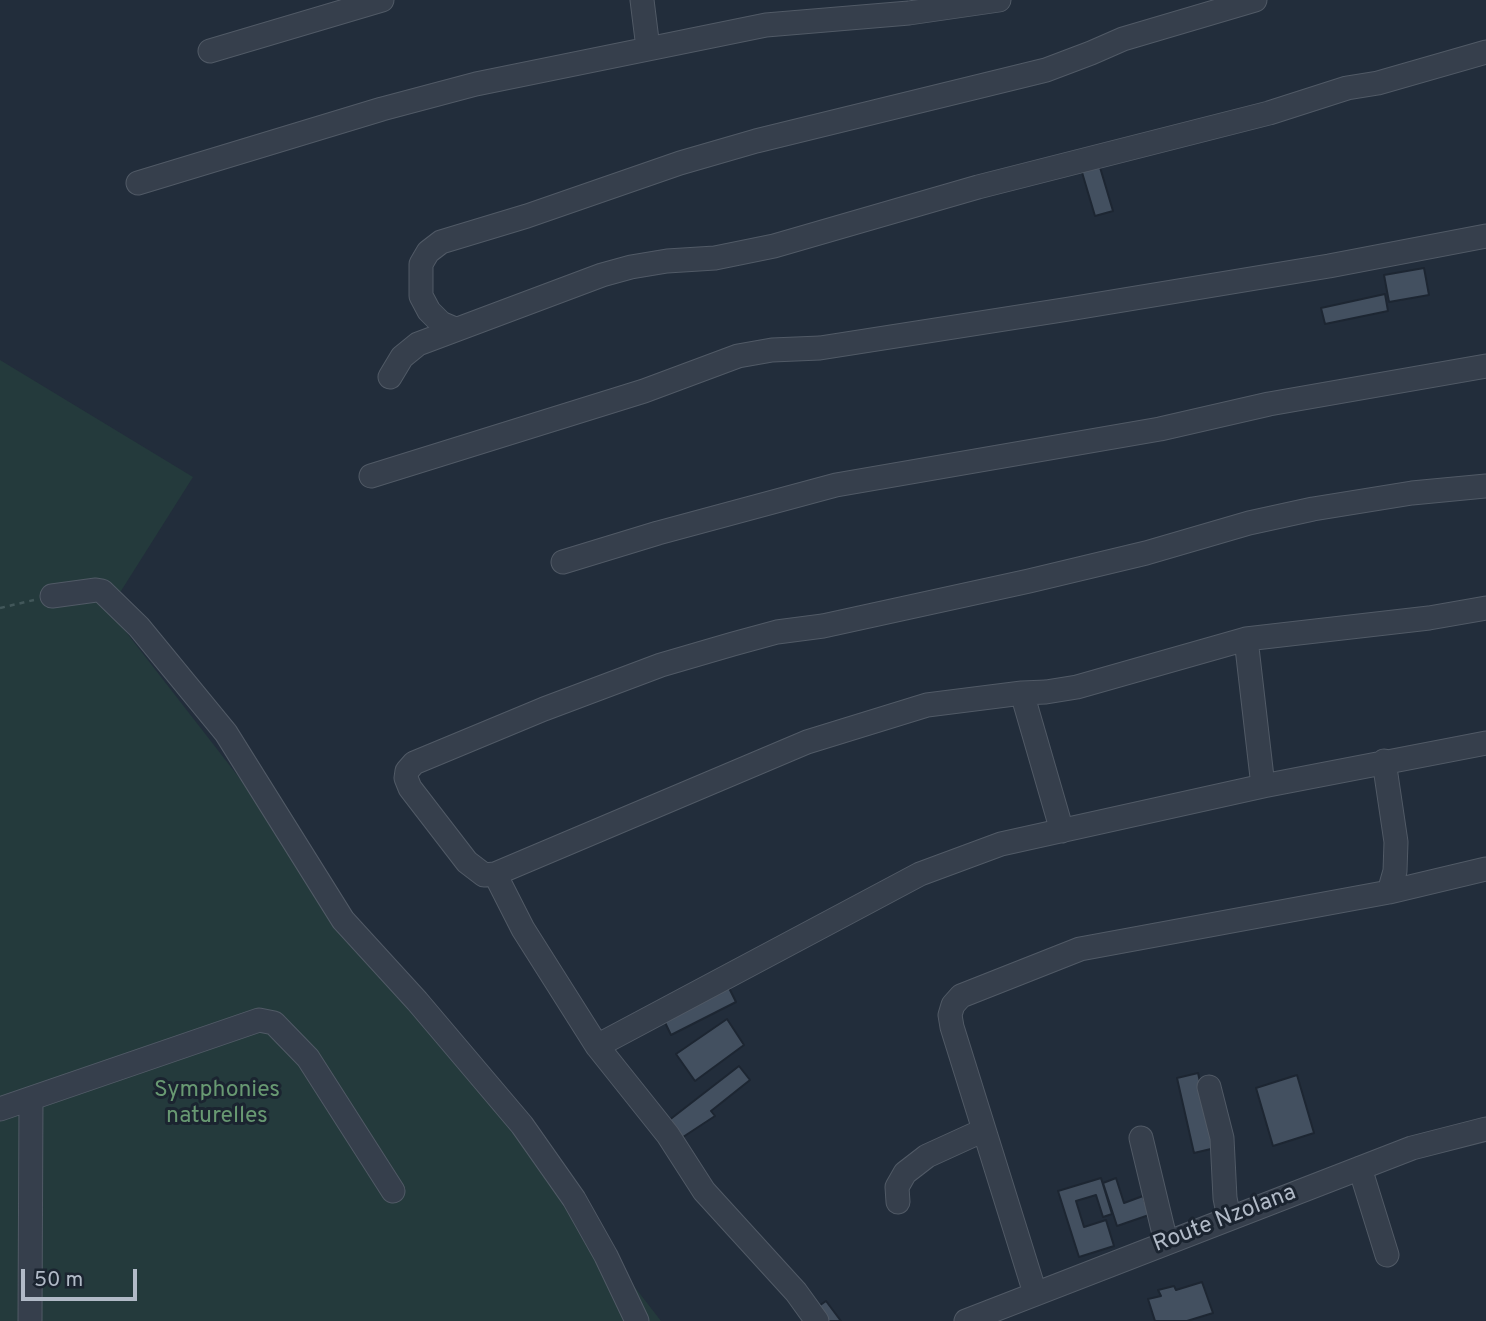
<!DOCTYPE html>
<html>
<head>
<meta charset="utf-8">
<style>
  body { margin:0 }
  #map { position:relative; width:1486px; height:1321px; overflow:hidden; background:#222d3b; font-family:Overpass,sans-serif }
  canvas { display:block }
  .scale { position:absolute; left:21px; top:1269px; width:116px; height:32px; box-sizing:border-box; border:4px solid #b1bac7; border-top:0; padding-left:9px; font-size:21px; line-height:24px; white-space:nowrap; color:#b1bac7; -webkit-text-stroke:5px #1b2430; paint-order:stroke }
</style>
</head>
<body>
<div id="map">
<canvas width="1486" height="1321"></canvas>
<div class="scale">50 m</div>
</div>
<script>
const g = document.querySelector('canvas').getContext('2d');
g.lineJoin = 'round';
function fillPath(path, color) { g.fillStyle = color; g.fill(path, 'evenodd'); }
const shape = rows => new Path2D(rows.map(r => 'M' + r).join(''));
function trace(path, color, width, dash) { g.strokeStyle = color; g.lineWidth = width; g.lineCap = dash ? 'butt' : 'round'; g.setLineDash(dash || []); g.stroke(path); }
function write(font, color, halo, rows, align = 'center') {
  g.font = font + ' Overpass,sans-serif'; g.lineWidth = 6; g.setLineDash([]); g.textBaseline = 'middle'; g.strokeStyle = halo; g.fillStyle = color; for (const [text, x, y, turn = 0] of rows) {
    g.save(); g.translate(x, y); g.rotate((+turn || 0) * Math.PI / 180); g.textAlign = isNaN(turn) ? turn : align; if (halo) g.strokeText(text, 0, 0); g.fillText(text, 0, 0); g.restore();
  }
}
fillPath(shape([
  [0,360,193,477,109,610,661,1321,0,1321]
]), '#243a3c');
const building = shape([
  [1099,164,1113,211,1095,216,1081,169,1099,164],
  [1424,268,1429,295,1389,302,1384,275,1424,268],
  [1385,294,1388,311,1325,324,1321,308,1385,294],
  [727,984,736,1002,671,1035,662,1016,727,984],
  [727,1019,744,1045,695,1081,676,1054,727,1019],
  [739,1066,750,1080,711,1111,715,1116,680,1139,668,1121,739,1066],
  [1198,1073,1215,1148,1194,1153,1177,1078,1198,1073],
  [1297,1075,1314,1133,1273,1146,1256,1088,1297,1075],
  [1101,1178,1112,1214,1103,1217,1096,1195,1076,1201,1084,1227,1106,1220,1114,1246,1079,1257,1058,1191,1101,1178],
  [1116,1178,1124,1203,1143,1196,1149,1215,1117,1226,1103,1183,1116,1178],
  [1202,1282,1213,1313,1187,1321,1155,1321,1148,1299,1161,1296,1158,1290,1174,1286,1176,1290,1202,1282],
  [826,1301,841,1321,825,1321,816,1308,826,1301]
]);
fillPath(building, '#435060');
trace(building, '#1d2632', 2);
const minor = shape([
  [642,0,648,48],
  [210,51,382,0],
  [138,183,382,109,476,84,766,25,909,13,999,0],
  [455,329,441,323,429,311,421,296,421,264,428,252,441,242,527,216,680,163,756,141,1046,70,1091,53,1123,39,1255,0],
  [390,377,402,357,418,344,602,275,631,267,667,261,715,258,774,246,978,187,1269,113,1347,88,1378,83,1486,52],
  [371,476,644,391,738,356,772,350,820,348,1069,309,1329,266,1486,236],
  [563,562,658,533,836,485,1160,429,1269,404,1486,366],
  [52,596,96,590,102,591,139,627,226,733,343,920,417,1001,522,1125,574,1199,606,1256,637,1321],
  [1022,693,1046,692,1077,687,1246,639],
  [1384,761,1396,842,1395,871,1389,892],
  [1263,786,1246,639,1429,618,1486,608],
  [1062,831,1022,693,927,705,807,742,495,874,484,875,467,862,410,788,406,778,407,771,414,763,544,709,661,665,733,644,777,632,823,626,1029,581,1146,553,1249,523,1313,509,1412,493,1486,486],
  [495,874,523,929,597,1046,668,1135,704,1191,796,1292,817,1321],
  [597,1046,920,874,1001,844,1263,786,1486,743],
  [1209,1087,1222,1138,1225,1198,1229,1218],
  [0,1109,259,1020,274,1023,308,1058,393,1191],
  [1141,1138,1166,1242],
  [1360,1168,1387,1255],
  [898,1202,897,1187,905,1173,927,1156,984,1130],
  [1035,1293,952,1027,950,1015,953,1005,961,996,1080,949,1389,892,1486,869],
  [30,1321,31,1099],
  [966,1321,1412,1148,1486,1129]
]);
trace(minor, '#515a66', 25);
trace(shape([
  [0,608,34,600]
]), '#42575a', 2.5, [5, 5]);
trace(minor, '#363f4c', 23);
write('23px', '#689972', '#1b2430', [
  ["Symphonies",217,1091],
  ["naturelles",217,1117]
]);
write('23px', '#b1bac7', '#1b2430', [
  ["Route Nzolana",1225,1220,-21]
]);
</script>
</body>
</html>
